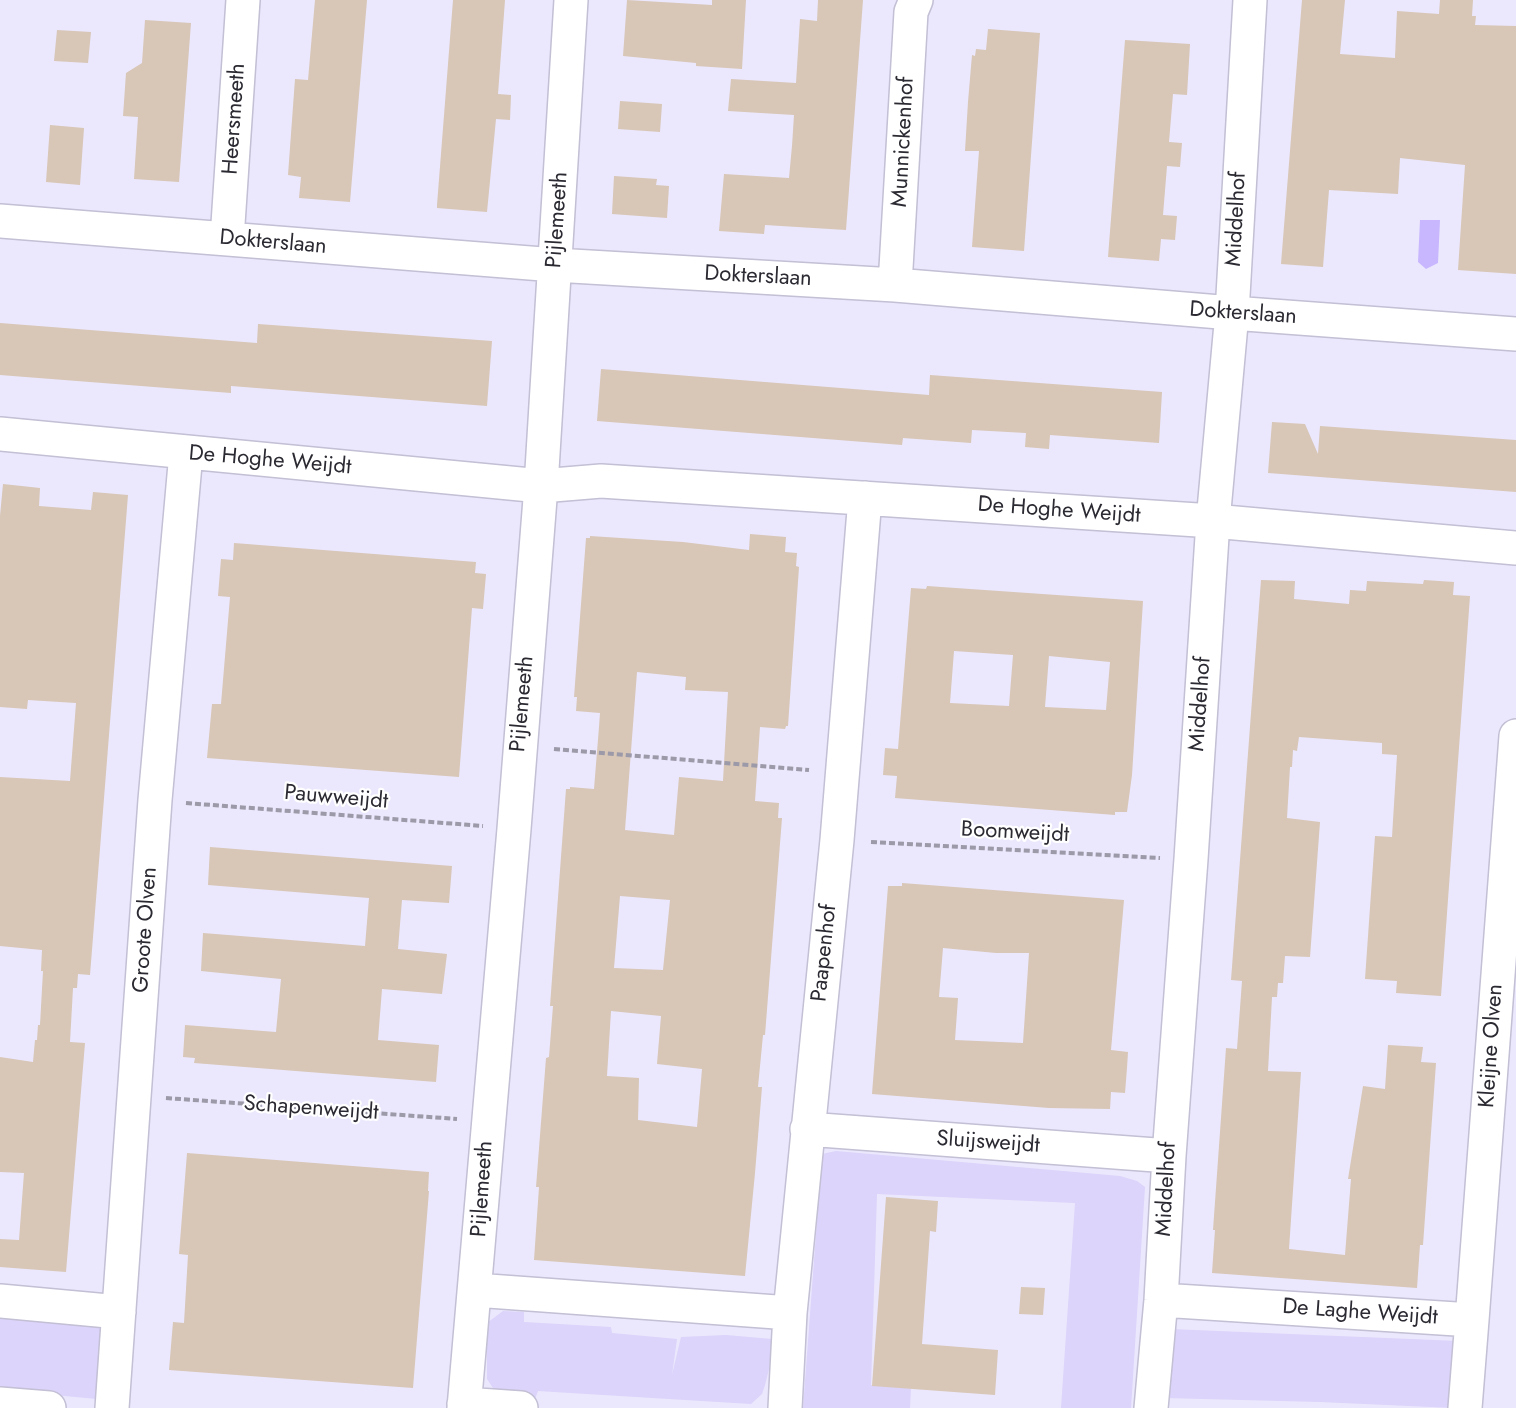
<!DOCTYPE html>
<html>
<head>
<meta charset="utf-8">
<style>
  body { margin:0 }
  canvas { display:block; background:#ebe7fc }
</style>
</head>
<body>
<canvas width="1516" height="1408"></canvas>
<script>
const g = document.querySelector('canvas').getContext('2d');
g.lineJoin = 'round';
function fillPath(path, color) { g.fillStyle = color; g.fill(path, 'evenodd'); }
const shape = rows => new Path2D(rows.map(r => 'M' + r).join(''));
function trace(path, color, width, dash) { g.strokeStyle = color; g.lineWidth = width; g.lineCap = dash ? 'butt' : 'round'; g.setLineDash(dash || []); g.stroke(path); }
function write(font, color, halo, rows, align = 'center') {
  g.font = font + ' Jost,sans-serif'; g.lineWidth = 4.5; g.setLineDash([]); g.textBaseline = 'middle'; g.strokeStyle = halo; g.fillStyle = color; for (const [text, x, y, turn = 0] of rows) {
    g.save(); g.translate(x, y); g.rotate((+turn || 0) * Math.PI / 180); g.textAlign = isNaN(turn) ? turn : align; if (halo) g.strokeText(text, 0, 0); g.fillText(text, 0, 0); g.restore();
  }
}
fillPath(shape([
  [836,1151,1120,1176,1137,1181,1145,1187,1131,1408,1061,1408,1075,1203,877,1194,871,1385,911,1387,910,1408,803,1408,822,1154],
  [503,1311,524,1312,524,1322,611,1327,612,1333,677,1339,672,1375,681,1337,726,1335,772,1339,769,1369,765,1385,762,1394,751,1404,538,1391,535,1399,497,1394,487,1379,487,1323],
  [0,1314,105,1322,97,1399,0,1390],
  [1170,1329,1458,1341,1454,1408,1320,1402,1165,1398]
]), '#dcd4fb');
fillPath(shape([
  [1420,220,1440,220,1438,263,1426,269,1418,262]
]), '#c8b7ff');
fillPath(shape([
  [315,0,367,0,350,202,299,198,301,177,288,175,295,79,308,80],
  [453,0,505,0,498,94,511,95,510,120,496,119,487,212,437,208,437,205],
  [627,0,712,5,712,0,746,0,742,69,696,66,696,63,623,56],
  [818,0,863,0,846,230,765,225,764,234,719,231,724,174,789,178,792,146,794,115,728,111,731,79,796,83,800,19,817,21],
  [1302,0,1345,0,1340,54,1395,58,1397,11,1439,14,1440,0,1473,0,1472,16,1476,16,1475,25,1516,26,1516,274,1458,270,1465,165,1400,158,1398,194,1329,190,1323,267,1281,264],
  [145,20,191,23,179,182,134,179,138,117,123,116,126,73,142,63],
  [988,29,1040,33,1024,251,972,247,979,151,965,151,968,102,972,55,975,56,976,49,986,50],
  [57,30,91,32,88,63,54,61],
  [1125,40,1190,44,1187,95,1173,94,1169,142,1182,143,1180,167,1167,166,1163,215,1177,216,1175,240,1161,239,1159,261,1108,257],
  [620,101,662,104,660,132,618,129],
  [50,125,84,128,80,185,46,182],
  [614,176,657,179,656,185,669,186,667,218,612,214],
  [0,323,257,343,258,324,492,341,487,406,231,386,231,393,0,375],
  [601,369,929,395,930,375,1162,392,1159,443,1050,435,1049,449,1025,447,1026,433,972,430,971,443,903,438,902,445,597,421],
  [1272,422,1305,424,1318,454,1320,426,1516,440,1516,492,1268,473],
  [3,484,40,488,39,506,91,510,93,492,128,495,90,975,78,974,77,988,73,988,70,1042,85,1043,66,1272,0,1267,0,1239,19,1240,24,1173,0,1172,0,1057,33,1062,35,1040,37,1040,38,1025,40,1025,43,971,41,971,42,950,0,946,0,777,70,781,76,703,28,700,27,709,0,707,0,516],
  [750,534,786,537,785,552,797,553,796,566,799,567,788,726,786,726,785,729,760,727,755,801,779,803,778,818,782,818,765,1035,763,1035,758,1087,762,1087,755,1173,745,1276,534,1260,539,1187,536,1187,546,1058,549,1057,553,1006,550,1006,566,789,570,789,570,787,594,789,599,727,600,713,576,711,577,697,574,697,586,538,590,538,590,536,683,542,749,550],
  [637,672,686,677,685,690,728,692,723,781,679,777,674,835,625,830],
  [620,896,670,900,663,970,614,968],
  [611,1011,661,1016,657,1064,702,1069,697,1127,638,1120,639,1078,607,1076],
  [234,543,476,562,475,573,486,574,483,609,472,608,459,777,207,758,212,704,221,704,230,597,218,596,221,559,233,560],
  [1261,580,1295,581,1294,599,1349,604,1350,590,1366,591,1367,581,1423,584,1424,580,1454,582,1453,595,1470,596,1441,996,1396,993,1397,981,1365,979,1375,836,1392,837,1397,755,1382,754,1382,743,1299,737,1297,751,1293,750,1292,767,1290,767,1287,818,1320,822,1310,957,1285,956,1283,983,1278,983,1277,997,1272,997,1268,1071,1301,1072,1289,1249,1345,1255,1351,1179,1348,1179,1363,1086,1385,1089,1388,1045,1423,1047,1421,1062,1436,1063,1423,1245,1420,1245,1417,1288,1212,1273,1215,1230,1213,1230,1226,1048,1237,1049,1242,981,1231,980],
  [927,586,1143,601,1132,775,1127,812,1115,812,1115,815,895,798,897,776,883,775,885,748,898,749,911,588,926,589],
  [954,651,1013,655,1009,706,950,703],
  [1049,656,1110,662,1106,710,1045,707],
  [210,847,452,866,449,903,402,900,398,949,447,954,442,994,382,989,378,1040,439,1045,436,1082,194,1063,195,1058,183,1057,185,1025,276,1032,281,979,201,971,203,933,365,946,369,898,208,885],
  [902,883,1124,900,1111,1050,1128,1052,1127,1068,1125,1093,1111,1092,1110,1109,1049,1108,872,1094,888,886,902,886],
  [943,948,996,953,1029,953,1023,1043,955,1040,958,998,939,997],
  [187,1153,429,1172,428,1191,429,1191,413,1388,169,1370,173,1322,184,1323,188,1255,179,1254],
  [886,1197,938,1201,936,1232,930,1231,922,1344,998,1350,995,1395,872,1386],
  [1021,1287,1045,1288,1043,1315,1019,1314]
]), '#d8c7b7');
const minor = shape([
  [0,221,555,265,895,285,1232,313,1516,334],
  [227,239,243,0],
  [895,285,911,12,916,0],
  [0,434,541,486,601,481,1213,521,1516,548],
  [807,1129,1169,1156],
  [475,1290,790,1313],
  [1161,1300,1472,1320,1465,1408],
  [0,1301,119,1312],
  [1472,1320,1516,736],
  [0,1404,49,1408],
  [464,1404,521,1408],
  [112,1408,155,800,186,453],
  [464,1408,514,829,541,486,571,0],
  [785,1408,790,1313,837,840,865,498],
  [1151,1408,1161,1300,1169,1156,1191,859,1213,521,1232,313,1250,0]
]);
trace(minor, '#c3bfd4', 36);
trace(shape([
  [554,749,809,770],
  [186,803,483,826],
  [871,842,1160,858],
  [166,1098,457,1119]
]), '#9c99a8', 4, [6, 3]);
trace(minor, '#fff', 33);
write('22px', '#2b2931', '#fff', [
  ["Heersmeeth",235,119,-86],
  ["Munnickenhof",904,142,-87],
  ["Middelhof",1237,219,-87],
  ["Pijlemeeth",558,220,-86],
  ["Dokterslaan",273,243,5],
  ["Dokterslaan",758,277,3],
  ["Dokterslaan",1243,314,4],
  ["De Hoghe Weijdt",270,461,5],
  ["De Hoghe Weijdt",1059,511,4],
  ["Pijlemeeth",523,704,-85],
  ["Middelhof",1201,704,-86],
  ["Pauwweijdt",336,798,5],
  ["Boomweijdt",1015,833,3],
  ["Groote Olven",146,930,-86],
  ["Paapenhof",825,953,-84],
  ["Kleijne Olven",1492,1046,-86],
  ["Schapenweijdt",311,1109,4],
  ["Sluijsweijdt",988,1143,4],
  ["Pijlemeeth",483,1189,-86],
  ["Middelhof",1167,1189,-87],
  ["De Laghe Weijdt",1360,1313,4]
]);
</script>
</body>
</html>
